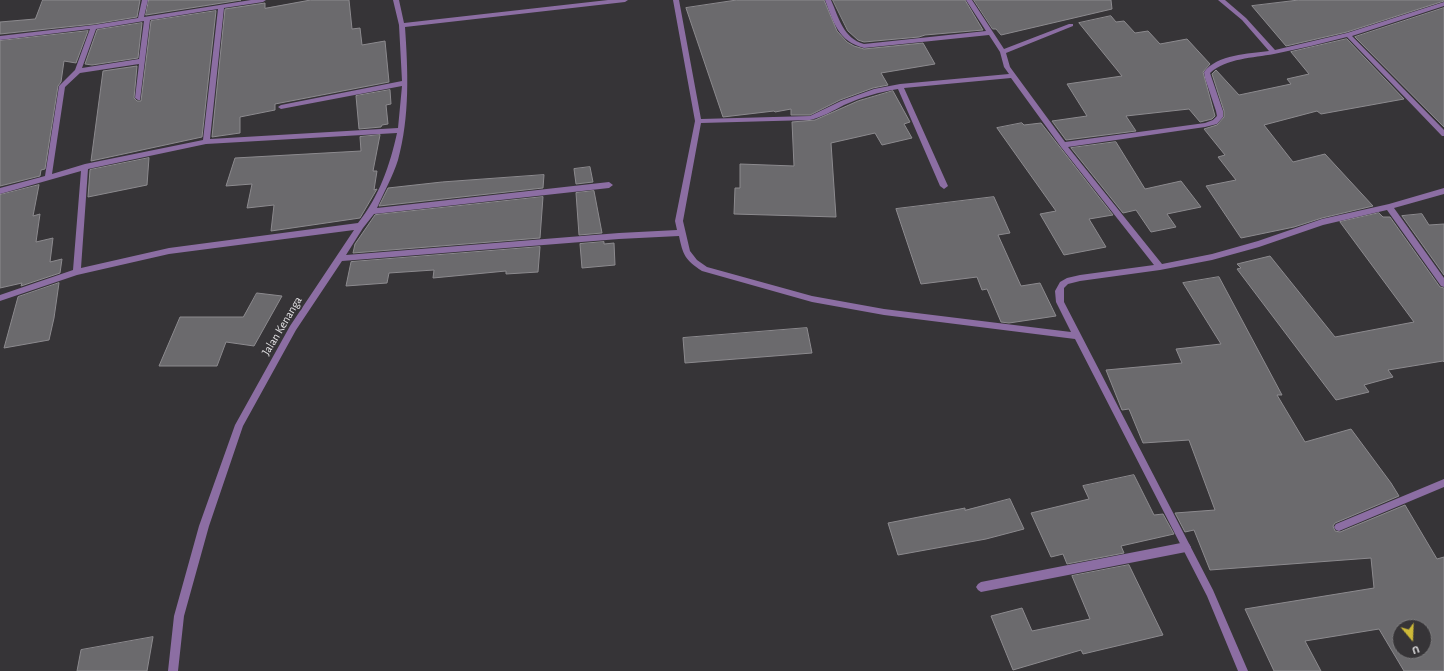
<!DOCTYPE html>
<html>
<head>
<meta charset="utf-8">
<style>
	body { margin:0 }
	#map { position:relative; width:1444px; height:671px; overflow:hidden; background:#363437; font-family:"Alegreya Sans",sans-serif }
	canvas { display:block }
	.north { position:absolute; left:1392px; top:619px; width:40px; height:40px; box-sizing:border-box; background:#363437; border:1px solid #7b7a7c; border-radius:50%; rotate:161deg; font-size:11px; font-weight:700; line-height:16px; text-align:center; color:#e3e2e4 }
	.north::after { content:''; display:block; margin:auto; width:14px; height:18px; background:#cdb938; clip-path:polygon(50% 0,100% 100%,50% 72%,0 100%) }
</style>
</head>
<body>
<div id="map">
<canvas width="1444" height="671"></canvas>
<div class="north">U</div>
</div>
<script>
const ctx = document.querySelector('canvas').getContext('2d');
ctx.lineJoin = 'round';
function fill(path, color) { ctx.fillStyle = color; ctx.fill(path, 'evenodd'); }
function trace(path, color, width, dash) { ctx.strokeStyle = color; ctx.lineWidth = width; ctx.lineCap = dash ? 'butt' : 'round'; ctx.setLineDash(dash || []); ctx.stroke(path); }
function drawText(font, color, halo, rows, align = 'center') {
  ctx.font = font + ' "Alegreya Sans",sans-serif'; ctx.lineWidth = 4; ctx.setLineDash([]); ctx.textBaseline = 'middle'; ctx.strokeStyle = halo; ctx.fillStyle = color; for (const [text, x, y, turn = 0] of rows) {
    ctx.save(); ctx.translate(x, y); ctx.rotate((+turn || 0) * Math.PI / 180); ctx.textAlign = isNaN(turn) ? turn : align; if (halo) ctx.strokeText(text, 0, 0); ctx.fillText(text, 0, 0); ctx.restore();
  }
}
const building = new Path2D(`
	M43,0H140L137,17L94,24L0,34V22L35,19Z
	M149,0H241L146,15Z
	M311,0H349L352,29L360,28L362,45L385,41L389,82L275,104V110L240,117V133L212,137L225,9L265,3V8Z
	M737,0H824L837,31L847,42L854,46L864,49L923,43L935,64L881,73L888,85L873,88L840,100L810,115H791V109L775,112L774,111L723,117L686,8Z
	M833,0H965L983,30L925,35L919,37L864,42L858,40L848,31Z
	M974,0H1111L1112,9L1001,35L996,29H993Z
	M1299,0H1444V1L1347,32L1286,46L1252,6Z
	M1444,8V127L1355,37Z
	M216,11L202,137L91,161L103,71L137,66L134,98L137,101H141L151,21Z
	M1111,16L1116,22L1124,21L1135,33L1148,31L1160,44L1187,39L1210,64L1203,72L1215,116L1212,119L1200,122L1189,109L1126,116L1136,131L1066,140L1052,121L1087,116L1067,84L1122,76L1079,23Z
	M142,23L138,58L92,65L85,64L97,30Z
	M88,31L76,63L64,61L61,82L58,86L45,169L41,170L40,176L0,186V41Z
	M1347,39L1404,99L1321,114L1317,111L1264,125L1293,162L1325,154L1373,206L1322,218L1294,227L1241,238L1206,186L1236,180L1218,157L1225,155L1204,129L1217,125L1224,117V111L1212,74L1216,70L1239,95L1291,84L1287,79L1309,74L1291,52Z
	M390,90L391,104L386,105L388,124L382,125L381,127L359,129L356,96Z
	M893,91L910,122L904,124L912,138L882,145L875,133L831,143L836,217L734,214L735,188H740V164L794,166L792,122L815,120L858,101Z
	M1022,123L1024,125L1041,123L1113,215L1089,219L1106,247L1064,255L1040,214L1056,211L997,128Z
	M380,135L373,171H377L374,190L377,189L360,218L271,231L274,205L247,208L252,184L226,186L235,158L361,151L360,137Z
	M1116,142L1145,189L1181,181L1201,207L1167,214L1176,227L1151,232L1136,210L1123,213L1071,148Z
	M149,158L147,185L88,197L90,170Z
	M590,167L593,182L576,184L574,169Z
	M544,175L543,188L379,206L388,188L442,182Z
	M39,185L33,216L40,214L36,242L53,238L50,262L62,259L60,273L21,286L22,283L0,288V195Z
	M594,191L602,233L579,235L576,193Z
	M543,197L540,238L353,253L355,244L375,215Z
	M994,197L1010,233L998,235L1021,286L1040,283L1056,316L1009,323L1001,322L987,289L982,290L977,277L921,284L896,209Z
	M1379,213L1383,217H1390L1440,287L1444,288V362L1443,361L1388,370L1393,377L1364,385L1369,392L1336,400L1237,269L1241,268L1237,264L1270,256L1335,337L1414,322L1340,222Z
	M1422,214L1429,225L1444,224V275L1402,216Z
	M604,242V244L614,243L615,265L582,268L580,244Z
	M540,247L538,272L506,274V271L433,278L434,270L389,273L387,283L346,286L351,262Z
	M1219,277L1282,395H1277L1305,442L1351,429L1391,483L1399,496L1335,523L1333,526L1335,531L1340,532L1405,505L1437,559L1444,557V671H1404L1379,629L1305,641L1321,671H1274L1245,609L1374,588L1371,558L1210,570L1194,530L1185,532L1175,513L1215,510L1189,440L1143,443L1129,409L1122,410L1106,370L1182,363L1176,349L1221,344L1183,283ZM1400,627H1424V651H1400Z
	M59,283L54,318L49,340L4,348L18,297Z
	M257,293L282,296L254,346L226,342L217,366H159L180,317H243Z
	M807,328L812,353L685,363L683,338Z
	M1134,475L1154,515L1163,514L1174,534L1121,546L1124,553L1067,564L1063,554L1051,557L1031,513L1089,499L1083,486Z
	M1010,499L1024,529L986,539L898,555L888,523L965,508V510Z
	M1129,565L1163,635L1083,654L1081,650L1013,670L991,616L1022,608L1032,631L1090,619L1072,576Z
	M153,637L147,671H77L81,650Z`);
fill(building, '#6b6a6d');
trace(building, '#8c8a8e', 1);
fill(new Path2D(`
	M1186,542L1189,544L1191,547L1189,550L1186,552L981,592L978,590L976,587L978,584L981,582Z`), '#8c6ea3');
fill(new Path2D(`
	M142,0H148L144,17L251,0H266L263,2L224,8L210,139L398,128L402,86L281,109L278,107L281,105L402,81L399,25L393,0H399L404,23L608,0H628L625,2L405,27C408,71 410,116 398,160C393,176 384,192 377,208L609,182L613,185L609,188L374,214L363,228L346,255L619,233L677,230L675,221L695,121L673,0H679L701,119L810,116L841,101L874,89L900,84L1009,74L1004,67L1000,52L989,35L864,48C838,41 834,23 825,0H831C839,18 843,38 864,44L986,31L966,0H972L1004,49L1069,24H1073V26L1006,53L1010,67L1065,142L1205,123L1213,120L1217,116L1216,111L1205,78L1204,72C1218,54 1248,54 1269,51L1242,20L1218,0H1225L1246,18L1275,50L1347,33L1444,2V6L1352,36L1444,130V136H1442L1347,37C1323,43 1299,49 1274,54C1253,58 1227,58 1210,73L1223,111V117L1217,124L1205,127L1068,147L1162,264L1212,254L1258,241L1322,219L1389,204L1444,188V194L1394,208L1444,278V287L1441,286L1387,210L1323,225L1259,247L1212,260L1160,270L1080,281L1068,284L1064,288V302L1213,590L1248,671H1238L1207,596L1075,339L884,315L812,302L702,271C685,260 683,255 679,236L619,239L342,261L296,330L243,426L209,526L184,616L178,671H168L174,616L199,526L235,425L290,326L354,230L169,254L77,275L0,301V295L73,270L81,171L0,194V188L45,176L59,86L75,70L90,29L0,40V36L94,25L138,18ZM218,9L203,140L85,164L52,174L65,87L80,73L139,64L135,98L138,100H140L150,20ZM144,21L139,59L82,68L96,29ZM1011,78L1061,147L1154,265L1080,275L1067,278L1060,282L1055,291L1056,302L1071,332L884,309L812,296L707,267L697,260L690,251L683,221L701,123L810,120C822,117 833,111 844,105C862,97 879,92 898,89L940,186L944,189L948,186L904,88ZM397,133C390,165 379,197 358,223L169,248L81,268L88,169L206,144Z
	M1444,479V487L1339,531L1336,530L1334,527L1336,524Z`), '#8c6ea3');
drawText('12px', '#e3e2e4', '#363437', [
	["Jalan Kenanga",282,326,-59]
]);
</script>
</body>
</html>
